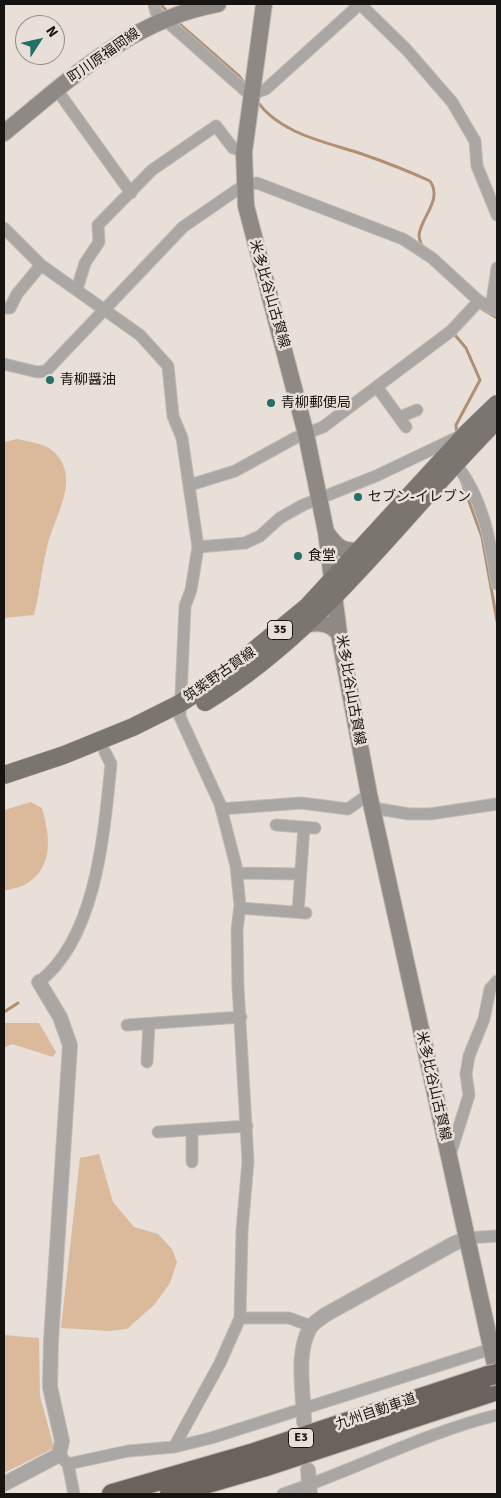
<!DOCTYPE html>
<html>
<head>
<meta charset="utf-8">
<style>
	body { margin:0 }
	#map { position:relative; width:501px; height:1498px; overflow:hidden; background:#e7dfd8; font-family:Signika,sans-serif }
	canvas { display:block }
	.frame { position:absolute; inset:0; border:5px solid #161311; pointer-events:none }
	.north { position:absolute; left:15px; top:15px; width:50px; height:50px; box-sizing:border-box; background:#e7dfd8; border:1px solid #938d88; border-radius:50%; rotate:55deg; font-size:14px; font-weight:700; line-height:20px; text-align:center; color:#161311 }
	.north::after { content:''; display:block; margin:auto; width:18px; height:22px; background:#266f66; clip-path:polygon(50% 0,100% 100%,50% 72%,0 100%) }
</style>
</head>
<body>
<div id="map">
<canvas width="501" height="1498"></canvas>
<div class="frame"></div>
<div class="north">N</div>
</div>
<script>
const ctx = document.querySelector('canvas').getContext('2d');
ctx.lineJoin = 'round';
function fill(path, color) { ctx.fillStyle = color; ctx.fill(path, 'evenodd'); }
function trace(path, color, width, dash) { ctx.strokeStyle = color; ctx.lineWidth = width; ctx.lineCap = dash ? 'butt' : 'round'; ctx.setLineDash(dash || []); ctx.stroke(path); }
function drawText(font, color, halo, rows, align = 'center') {
  ctx.font = font + ' Signika,"Noto Sans JP",sans-serif'; ctx.lineWidth = 5; ctx.setLineDash([]); ctx.textBaseline = 'middle'; ctx.strokeStyle = halo; ctx.fillStyle = color; for (const [text, x, y, turn = 0] of rows) {
    ctx.save(); ctx.translate(x, y); ctx.rotate((+turn || 0) * Math.PI / 180); ctx.textAlign = isNaN(turn) ? turn : align; if (halo) ctx.strokeText(text, 0, 0); ctx.fillText(text, 0, 0); ctx.restore();
  }
}
fill(new Path2D(`
	M17,439C29,442 44,443 53,451C83,478 53,518 47,548C41,570 40,593 34,615L4,618V442Z
	M31,802L42,808C49,833 55,864 29,882C23,887 11,889 4,891V810Z
	M4,1023H39L56,1052L53,1057L12,1044L4,1048Z
	M99,1154L113,1202L134,1227L158,1234L172,1249L177,1262L170,1283L154,1305L127,1329L110,1331L61,1328L80,1158Z
	M4,1335L39,1338L40,1396L54,1448L4,1473Z`), '#dbb99b');
trace(new Path2D(`
	M160,4L168,12
	M176,21L239,76L245,84
	M257,101C280,134 326,142 362,154C385,162 408,171 430,181C443,200 421,217 419,235C419,238 421,244 422,247
	M479,307L497,318
	M455,335L466,348L480,380L456,425L457,436
	M460,477L482,537L497,621
	M4,1012L18,1003`), '#b08f72', 3);
const minor = new Path2D(`
	M154,4L156,12L250,95L266,89L360,4
	M360,4L406,49L452,102L475,141L477,166L497,215
	M57,90L131,193
	M4,228L41,265L140,335L168,366L173,416L182,438L198,547L191,590L185,606L180,717L220,804L236,866L240,905L237,930L238,987L248,1161L242,1231L240,1318L220,1363L174,1447
	M77,289L85,263L99,242L98,225L152,170L216,126L233,148L244,152
	M4,308H10L17,294L41,265
	M491,308L497,268
	M4,364L37,372L46,371L183,227L244,185L257,183L403,239L432,258L479,301L497,310
	M377,387L406,427
	M400,417L417,410
	M456,464C484,500 490,540 497,584
	M190,485L235,471L295,438L323,427L451,331L479,301
	M198,547L245,543L260,536L280,518L303,505L376,476L460,436
	M373,808L409,814H430L497,804
	M221,809L301,803L348,809L369,794
	M276,825L315,828
	M237,873L300,874
	M240,908L306,913
	M298,912L304,827
	M39,982C97,937 104,832 111,764L105,752
	M127,1025L241,1017
	M147,1062L149,1024
	M192,1130V1162
	M158,1132L247,1126
	M450,1155L469,1095L466,1074L469,1056L484,1019L490,989L497,981
	M467,1238L497,1236
	M240,1318H289L311,1326
	M63,1459L68,1464L74,1494
	M68,1464L128,1451L174,1447L211,1438L491,1349
	M283,1494C355,1470 424,1433 497,1415`);
const tertiary = new Path2D(`
	M304,1422C304,1393 295,1354 310,1328C313,1323 320,1319 325,1315L453,1244L467,1238
	M308,1470L310,1494
	M4,1484L59,1455L62,1441L50,1387L51,1341L70,1045L60,1017L39,982`);
const secondary = new Path2D(`
	M264,4L244,152L246,206L306,434L326,532L339,634L369,794L497,1374
	M4,133C69,80 132,19 218,4
	M326,532C336,546 342,553 360,550
	M305,625C319,622 330,622 339,634`);
const primary = new Path2D(`
	M205,702C321,632 400,518 493,424
	M4,775L64,755L133,727L179,704L229,671L307,607L467,433L497,404`);
const motorway = new Path2D(`
	M112,1494L254,1453L488,1376
	M170,1494L263,1467L497,1390`);
trace(minor, '#c1bab4', 13);
trace(tertiary, '#c1bab4', 16);
trace(secondary, '#c1bab4', 18);
trace(primary, '#c1bab4', 19);
trace(motorway, '#c1bab4', 22);
trace(minor, '#a9a6a3', 11);
trace(tertiary, '#a9a6a3', 14);
trace(secondary, '#8e8985', 16);
trace(primary, '#7b756f', 18);
trace(motorway, '#6a635d', 20);
const motorwayBridge = new Path2D(`
	M488,1376L497,1374`);
trace(motorwayBridge, '#c1bab4', 22, []);
trace(motorwayBridge, '#6a635d', 20);
for (const [x, y, r, color] of [
	[50,380,5,"#266f66"],
	[271,403,5,"#266f66"],
	[358,497,5,"#266f66"],
	[298,556,5,"#266f66"]
]) { const dot = new Path2D(); dot.arc(x, y, r, 0, 2 * Math.PI); ctx.fillStyle = color; ctx.fill(dot); trace(dot, '#e7dfd8', 2); }
for (const [x, y, w] of [
	[280,630,25],
	[301,1438,25]
]) { const box = new Path2D(); box.roundRect(x - w / 2, y - 9.5, w, 19, 4); ctx.fillStyle = '#e7dfd8'; ctx.fill(box); trace(box, '#161311', 1); }
drawText('bold 12px', '#161311', null, [
	["35",280,630],
	["E3",301,1438]
]);
drawText('14px', '#161311', '#e7dfd8', [
	["町川原福岡線",104,56,-35],
	["米多比谷山古賀線",269,294,74],
	["筑紫野古賀線",220,675,-35],
	["米多比谷山古賀線",350,690,80],
	["米多比谷山古賀線",433,1086,77],
	["九州自動車道",376,1412,-19]
]);
drawText('14px', '#161311', '#e7dfd8', [
	["青柳醤油",60,380],
	["青柳郵便局",281,403],
	["セブン-イレブン",368,497],
	["食堂",308,556]
], 'left');
</script>
</body>
</html>
